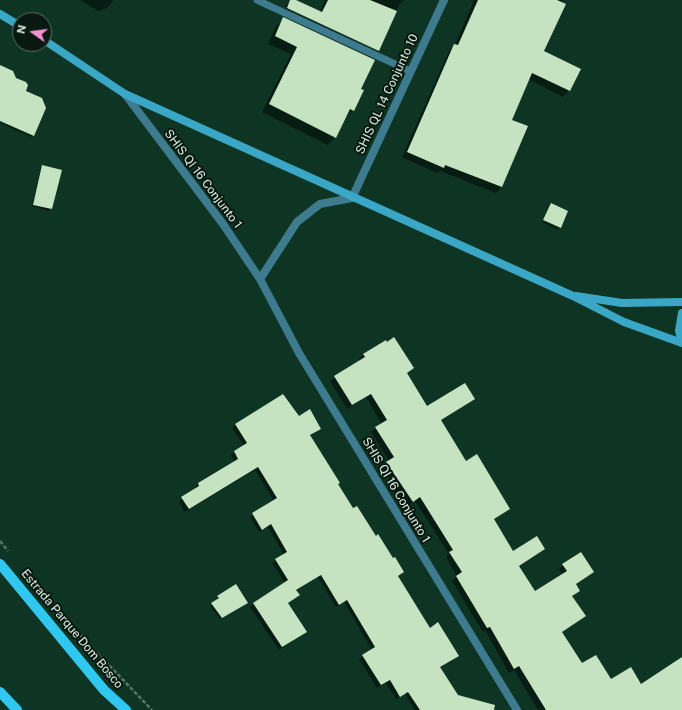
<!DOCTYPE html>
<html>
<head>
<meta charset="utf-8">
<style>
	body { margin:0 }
	#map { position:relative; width:682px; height:710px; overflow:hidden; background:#0e3524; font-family:"Public Sans",sans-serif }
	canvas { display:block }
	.north { position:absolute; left:12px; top:12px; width:40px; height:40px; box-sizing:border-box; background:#091911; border:1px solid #5d6f66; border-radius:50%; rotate:284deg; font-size:11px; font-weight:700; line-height:16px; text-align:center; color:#dcf1e5 }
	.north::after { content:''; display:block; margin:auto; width:14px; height:18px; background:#f591d3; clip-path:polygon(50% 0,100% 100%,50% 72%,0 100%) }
</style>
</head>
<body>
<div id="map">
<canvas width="682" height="710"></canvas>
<div class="north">N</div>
</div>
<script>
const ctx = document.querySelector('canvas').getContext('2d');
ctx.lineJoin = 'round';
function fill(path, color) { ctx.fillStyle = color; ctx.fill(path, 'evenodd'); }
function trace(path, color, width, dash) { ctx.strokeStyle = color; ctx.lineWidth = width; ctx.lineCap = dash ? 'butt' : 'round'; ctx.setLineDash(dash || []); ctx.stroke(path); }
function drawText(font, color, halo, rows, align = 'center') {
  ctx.font = font + ' "Public Sans",sans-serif'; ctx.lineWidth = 4; ctx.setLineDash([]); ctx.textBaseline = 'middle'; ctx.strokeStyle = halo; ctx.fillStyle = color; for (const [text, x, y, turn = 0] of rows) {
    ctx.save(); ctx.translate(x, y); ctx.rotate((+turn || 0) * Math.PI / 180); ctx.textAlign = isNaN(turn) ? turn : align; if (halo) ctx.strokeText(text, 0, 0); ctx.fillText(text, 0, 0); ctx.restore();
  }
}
fill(new Path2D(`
	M80,0H114L107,8L98,11Z
	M291,0L320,12L325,0H404L399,5L379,51L373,56L282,14L284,8L377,52V49L285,6Z
	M474,0H563L543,52L580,69L569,91L563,97L528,79L511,120L501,187L496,193L440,171L437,173L402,157L449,51L455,45Z
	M283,19L360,89L353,110L346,117L335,137L328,145L262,112L291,54L268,44L276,26Z
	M0,72L15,79L24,91L33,135L31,137L0,123Z
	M43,166L61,171L49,211L32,206L41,168Z
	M551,204L567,212L558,230L542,222Z
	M364,354L412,368L406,374L427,407L473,399L440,421L466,462L509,508L493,520L513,552L544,549L519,567L534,592L563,575L559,569L563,565L592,572L575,585L579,591L572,597L585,616L561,633L581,664L611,681L641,685L682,658V710H538L514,670L509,673L485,630L483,632L452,581L457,576L446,557L449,554L415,501L408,506L382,467L389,461L371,432L382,424L366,397L347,409L330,381L360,361L359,359Z
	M298,417L320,429L310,436L337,484L353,510L403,572L398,577L429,629L458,656L439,668L457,696L488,710H415L405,694L396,699L386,683L377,688L359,659L372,650L344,602L336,607L318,577L296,591L287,603L305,632L279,650L250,607L285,583L272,563L284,555L268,527L259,532L250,517L274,501L255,470L185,512L179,501L196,489L195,487L198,484L235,462L231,455L244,446L232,428L235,425Z
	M218,597L245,605L220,619L210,606L217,601L216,599Z`), '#0007');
fill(new Path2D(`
	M290,0H296L322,12L328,0H370L397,11L379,51L287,8Z
	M478,0H557L566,4L544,51L581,69L570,91L532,73L512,120L528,126L502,187L445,165L444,168L407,152L454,44L458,45Z
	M283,17L375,60L361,89L364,90L354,111L350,109L336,138L269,104L297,47L275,36Z
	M0,65L13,71L16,78L26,82L28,85L26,91L42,98L46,108L34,136L0,121Z
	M42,165L62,170L52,209L33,205Z
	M551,203L568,211L561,228L543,220Z
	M394,337L414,368L407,373L427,406L465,383L475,399L441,420L466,461L477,454L510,509L494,519L513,551L537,536L545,549L519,566L535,591L567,571L562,564L581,552L594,572L576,584L580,591L572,596L586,616L562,632L582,663L596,655L611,679L631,667L641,684L682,657V710H546L519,666L514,669L490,627L487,628L456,576L462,572L449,552L453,550L420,497L413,502L386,462L394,457L375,427L387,420L371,394L352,405L334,376L365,357L363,354L386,340L387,342Z
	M283,394L299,416L310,409L321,429L310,435L340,483L338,484L353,508L357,506L376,536L378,534L393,558L395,557L404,572L398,576L430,628L438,622L459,656L440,667L458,695L495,705L494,710H420L408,692L400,697L390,680L381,685L362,655L375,647L347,600L339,605L321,575L296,590L300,595L288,603L307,632L282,647L253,603L288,580L275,559L287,552L271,524L262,530L252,513L277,498L258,467L189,509L181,497L199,486L198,483L238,459L234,451L247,443L235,424Z
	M236,584L248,603L222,618L211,603L219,598L217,596Z`), '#c6e3c1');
trace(new Path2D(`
	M0,541L8,551
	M76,631L152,710`), '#577868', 2.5, [4, 2]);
trace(new Path2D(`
	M257,0L410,71`), '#3e7b8f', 7);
trace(new Path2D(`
	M125,94L223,224L260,279L299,353L517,710
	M260,279L297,222L320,204L352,198L444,0`), '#3e7b8f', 8);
trace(new Path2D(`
	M0,14L20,26
	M44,40L125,94L573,296L624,322L682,343
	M576,296L622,303L682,302
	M682,313L679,331L682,342`), '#3ba7c6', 8);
trace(new Path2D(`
	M0,564L104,690L126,710
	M0,692L17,710`), '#30c8f1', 10);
drawText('12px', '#dcf1e5', '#091911', [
	["SHIS QL 14 Conjunto 10",387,94,-65],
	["SHIS QI 16 Conjunto 1",203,179,53],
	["SHIS QI 16 Conjunto 1",396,490,59],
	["Estrada Parque Dom Bosco",72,629,50]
]);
</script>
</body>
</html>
